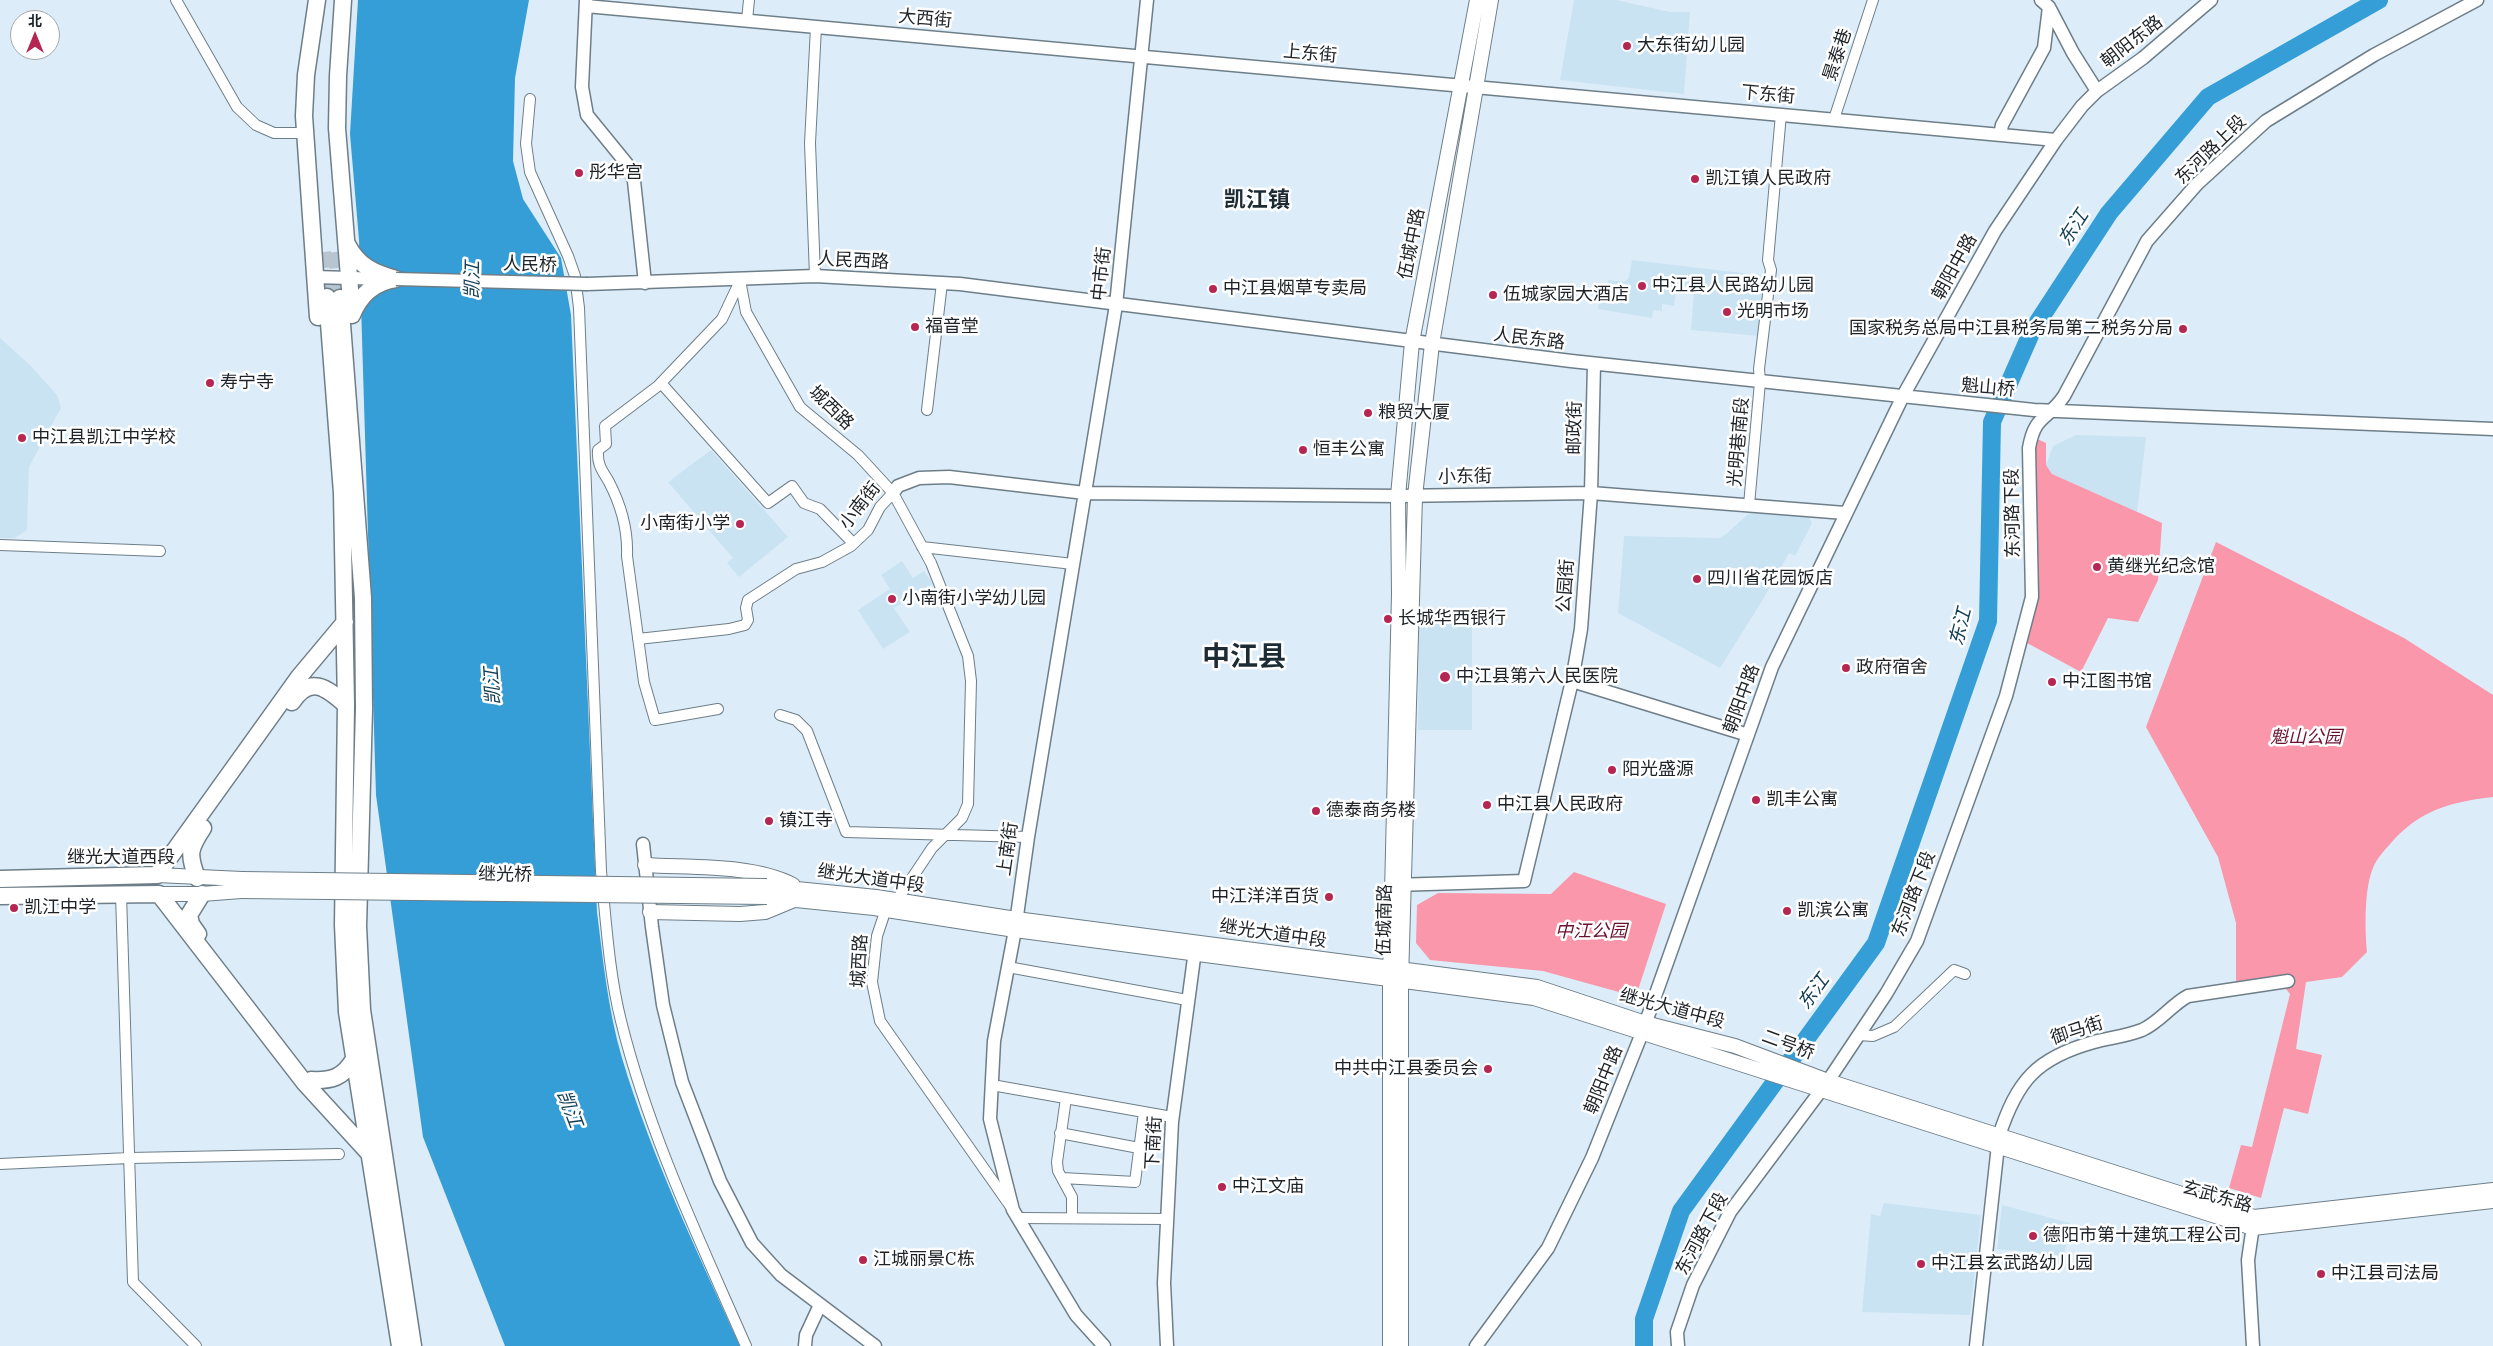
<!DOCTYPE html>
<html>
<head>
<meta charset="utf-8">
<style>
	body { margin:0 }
	#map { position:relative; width:2493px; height:1346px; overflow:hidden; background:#dcedf9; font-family:"IBM Plex Serif","Noto Sans SC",serif }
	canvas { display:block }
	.north { position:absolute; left:10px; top:10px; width:50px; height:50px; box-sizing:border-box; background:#fff; border:1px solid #a5a7a9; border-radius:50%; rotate:0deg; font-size:14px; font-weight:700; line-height:20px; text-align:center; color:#1d2328 }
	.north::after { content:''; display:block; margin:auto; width:18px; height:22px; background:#b52653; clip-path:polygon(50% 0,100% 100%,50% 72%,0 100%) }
</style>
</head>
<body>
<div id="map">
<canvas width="2493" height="1346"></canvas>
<div class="north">北</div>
</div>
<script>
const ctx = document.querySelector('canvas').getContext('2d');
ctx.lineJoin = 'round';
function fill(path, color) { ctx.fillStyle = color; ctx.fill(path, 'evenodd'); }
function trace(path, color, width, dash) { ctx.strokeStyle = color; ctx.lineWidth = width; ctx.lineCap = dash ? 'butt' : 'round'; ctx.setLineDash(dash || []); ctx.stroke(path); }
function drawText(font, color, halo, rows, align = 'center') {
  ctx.font = font + ' "IBM Plex Serif","Noto Sans SC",serif'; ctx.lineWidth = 5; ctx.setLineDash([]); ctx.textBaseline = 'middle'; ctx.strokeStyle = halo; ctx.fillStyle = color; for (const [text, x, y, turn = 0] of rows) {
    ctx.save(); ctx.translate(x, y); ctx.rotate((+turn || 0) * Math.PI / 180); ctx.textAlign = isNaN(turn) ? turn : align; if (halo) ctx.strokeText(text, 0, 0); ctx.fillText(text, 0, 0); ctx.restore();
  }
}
fill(new Path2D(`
	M1574,0H1616L1670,12H1690L1684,94L1560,80Z
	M1632,260L1767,276L1759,336L1691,330L1694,293L1676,290L1674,306L1662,304V311L1653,310L1652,318L1598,309L1600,291H1607L1608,280L1625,282L1629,277Z
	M0,338L30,365L57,395L61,408L29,467L27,530L15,538H0Z
	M2076,435L2146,437L2137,512L2052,474L2046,465L2053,446Z
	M711,450L788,537L739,577L727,563L733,558L668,482Z
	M1749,513L1809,517L1812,523L1795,556L1789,553L1762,601L1720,668L1618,613L1624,536L1719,538L1725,535Z
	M902,561L913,578L924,571L933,584L894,608L910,632L883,649L858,610L890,589L881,575Z
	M1419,623L1472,624V730H1418Z
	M1884,1203L1981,1215L1970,1315L1862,1312L1871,1214L1880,1216Z
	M2002,1205L2070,1223L2064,1256L1997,1249Z`), '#cae3f3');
fill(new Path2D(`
	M2035,438L2046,443V465L2052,474L2162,523L2158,580L2138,622L2108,618L2081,672L2027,643C2045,582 2035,514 2033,451Z
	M2216,542L2404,638L2493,695V797C2450,802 2420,810 2391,843C2385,850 2376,859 2373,868C2364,889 2365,929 2367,952L2342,977L2306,982L2296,1049L2322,1055L2308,1114L2284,1108L2261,1198L2229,1188L2241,1145L2252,1147L2290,994L2285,988L2236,992V923L2218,857L2146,727Z
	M1574,872L1666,904L1638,990L1626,994L1543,971L1430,960L1416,943L1417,905L1438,893L1551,894Z`), '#fa97aa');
fill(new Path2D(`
	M358,0H529L515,78L513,161L523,199L561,258L571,315L597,912C603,960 608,1010 622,1058C652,1158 697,1251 740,1346H505L423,1137L376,795L359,240L350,134Z`), '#369ed6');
trace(new Path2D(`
	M1644,1346V1319L1681,1211L1876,943L1988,621L1992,422L2032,331L2109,213L2208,97L2379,0`), '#369ed6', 18);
trace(new Path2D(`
	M323,252L327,297
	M336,252L340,298`), '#b6c5cf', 16, [16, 8]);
const minor = new Path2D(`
	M176,0L237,107L256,125L274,133H304
	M747,20L749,0
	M530,99L526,144L530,172L568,256L575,276L579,308L601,871C606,921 609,973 621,1021C649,1134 699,1239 746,1346
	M1834,119L1873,0
	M815,276L810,143L816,27
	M740,280L746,312L800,407L858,455L893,493L931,563L968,656L971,681L968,804L962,818L932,848L904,890L884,915L877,936L872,982L880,1021L1011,1207
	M661,383L768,503L792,486L804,503L820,509L853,543
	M927,410L942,283
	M1749,505L1760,382L1759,369L1771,270L1768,260L1781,114
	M0,545L160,551
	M922,547L1073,564
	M638,639L729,629L745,625L748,620L746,608L748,600L796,569L822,562L851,546L868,530L880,507L893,493
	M718,709L655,720L644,682L627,556C628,531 621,505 609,482C602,470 597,465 598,450L606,444L605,426L658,386L722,319L740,281
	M780,715L796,720L807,731L846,832L1028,837
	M121,894L133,1282L196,1346
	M1008,967L1187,1000
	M1859,1035L1873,1036L1894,1027L1954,970L1965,974
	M992,1085L1172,1117
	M1066,1098L1057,1162L1058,1171L1072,1197V1218
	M1060,1133L1139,1148
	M0,1164L129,1158L339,1154
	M1062,1178L1135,1182L1144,1112
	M1018,1218L1168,1219`);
const tertiary = new Path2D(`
	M586,0L582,87L587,115L627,164L634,181L645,283
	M2041,0L2049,7L2073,53L2097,91
	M586,6L2056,140
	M2000,135L2002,125L2044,48L2049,7
	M314,277L386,279
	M587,284L815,276L960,284L1571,361L2034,410L2493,429
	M893,493L898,486L919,478L949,477L1085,493L1398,496L1591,493L1845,513
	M1572,681L1748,735
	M643,844L652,927L663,1005L682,1082L720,1181L752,1243L781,1275L875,1346
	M1395,885L1524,881L1572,681L1581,629L1591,493L1594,364
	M805,1346L806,1335L820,1305
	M1104,1346L1076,1315L1013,1210L990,1119L994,1041L1015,930L1028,837L1116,305L1147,0
	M1167,1346L1164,1283L1172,1122L1196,943
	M1476,1346L1548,1248L1592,1158L1642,1033L1772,667L1903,396L1995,231L2056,140L2082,106L2097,91L2143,58L2211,0
	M1678,1346L1677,1332L1693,1285L1730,1212L1828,1081L1886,994L1917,941L2006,696L2032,597L2029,448C2035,414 2047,421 2064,396L2147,241L2197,184L2266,121L2374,55L2477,0
	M1976,1346L1999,1136C2017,1081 2036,1058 2094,1042C2109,1038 2127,1036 2142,1030C2160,1022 2171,1005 2188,996L2288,981
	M2253,1346L2248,1260L2254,1219`);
const secondary = new Path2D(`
	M645,865C692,868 752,864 793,885
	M157,875L242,879
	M767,886L876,897L1016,919L1537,987L1645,1023L1735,1046L1828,1081L2254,1217L2493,1190
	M159,894H202L241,891
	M767,897L874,908L1015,930L1534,998L2253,1228L2493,1201
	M650,912L740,914L765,912L794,900
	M1390,1346V979L1399,594L1398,496L1412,342L1477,0
	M1401,1346V980L1415,496L1432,344L1491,0`);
const primary = new Path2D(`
	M317,0L306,75L304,116L318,317
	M343,0L338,76L337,128L352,314
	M347,244C358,266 374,273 396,279
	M327,297L342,493L346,705L343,925L347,1012L400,1346
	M340,298L363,598L364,709L358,926L362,1010L413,1346
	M352,315C360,295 374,282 396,279
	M292,702C310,675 326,687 346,705
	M197,878C188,854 189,849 203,828
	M0,879L157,875L299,677L345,622
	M0,896L159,894L304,1082L368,1152
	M198,934L191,924L189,915L202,894
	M311,1080C331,1081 343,1078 354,1059`);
trace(minor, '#6e7e88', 12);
trace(tertiary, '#6e7e88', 15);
trace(secondary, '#6e7e88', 16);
trace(primary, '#6e7e88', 19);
trace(minor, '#fff', 10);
trace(tertiary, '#fff', 12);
trace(secondary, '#fff', 14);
trace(primary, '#fff', 16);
const tertiaryBridge = new Path2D(`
	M396,279L587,284`);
const secondaryBridge = new Path2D(`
	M242,879L767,886
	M241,891L767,897`);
trace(tertiaryBridge, '#6e7e88', 15, []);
trace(secondaryBridge, '#6e7e88', 16, []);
trace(tertiaryBridge, '#fff', 12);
trace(secondaryBridge, '#fff', 14);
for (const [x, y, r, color] of [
	[1627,46,5,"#b52653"],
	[579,173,5,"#b52653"],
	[1695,179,5,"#b52653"],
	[1642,286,5,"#b52653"],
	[1213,289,5,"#b52653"],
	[1493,295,5,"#b52653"],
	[1727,312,5,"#b52653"],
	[915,327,5,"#b52653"],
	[2183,329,5,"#b52653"],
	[210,383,5,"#b52653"],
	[1368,413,5,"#b52653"],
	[22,438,5,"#b52653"],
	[1303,450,5,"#b52653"],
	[740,524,5,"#b52653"],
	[2097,567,5,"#b52653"],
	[1697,579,5,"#b52653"],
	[892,599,5,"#b52653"],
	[1388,619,5,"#b52653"],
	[1846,668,5,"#b52653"],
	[1445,677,6,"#b52653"],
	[2052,682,5,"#b52653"],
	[1612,770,5,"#b52653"],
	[1756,800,5,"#b52653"],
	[1487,805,5,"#b52653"],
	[1316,811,5,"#b52653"],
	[769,821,5,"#b52653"],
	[1329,897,5,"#b52653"],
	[14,908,5,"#b52653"],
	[1787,911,5,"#b52653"],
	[1488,1069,5,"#b52653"],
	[1222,1187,5,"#b52653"],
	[2033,1236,5,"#b52653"],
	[863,1260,5,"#b52653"],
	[1921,1264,5,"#b52653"],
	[2321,1274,5,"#b52653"]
]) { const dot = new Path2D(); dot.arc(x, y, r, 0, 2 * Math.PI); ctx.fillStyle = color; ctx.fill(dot); trace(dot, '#fff', 2); }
drawText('18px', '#1d2328', '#fff', [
	["大西街",925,19,5],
	["朝阳东路",2132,42,-38],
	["上东街",1310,54,5],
	["景泰巷",1838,55,-72],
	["下东街",1768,95,5],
	["东河路上段",2211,150,-44],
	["伍城中路",1412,244,-79],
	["人民西路",853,261,3],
	["人民桥",530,265,2],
	["朝阳中路",1955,267,-61],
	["中市街",1102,274,-84],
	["人民东路",1529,339,7],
	["魁山桥",1988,388,5],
	["城西路",831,408,44],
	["邮政街",1575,428,-89],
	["光明巷南段",1739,442,-85],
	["小东街",1465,477,-1],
	["小南街",860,506,-52],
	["东河路下段",2013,513,-91],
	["公园街",1566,586,-86],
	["朝阳中路",1742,699,-70],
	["上南街",1008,849,-82],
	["继光大道西段",121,858],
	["继光桥",505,875,1],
	["继光大道中段",871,879,8],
	["东河路下段",1914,894,-69],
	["伍城南路",1385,920,-89],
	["继光大道中段",1273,934,8],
	["城西路",860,961,-87],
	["继光大道中段",1672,1009,15],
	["御马街",2077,1031,-18],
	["二号桥",1788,1045,20],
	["朝阳中路",1604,1080,-68],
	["下南街",1154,1143,-87],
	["玄武东路",2217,1197,16],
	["东河路下段",1702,1234,-62]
]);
drawText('18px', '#1d2328', '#fff', [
	["大东街幼儿园",1637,46],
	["彤华宫",589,173],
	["凯江镇人民政府",1705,179],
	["中江县人民路幼儿园",1652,286],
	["中江县烟草专卖局",1223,289],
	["伍城家园大酒店",1503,295],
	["光明市场",1737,312],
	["福音堂",925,327],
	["国家税务总局中江县税务局第二税务分局",2173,329,"right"],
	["寿宁寺",220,383],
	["粮贸大厦",1378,413],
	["中江县凯江中学校",32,438],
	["恒丰公寓",1313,450],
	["小南街小学",730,524,"right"],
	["黄继光纪念馆",2107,567],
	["四川省花园饭店",1707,579],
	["小南街小学幼儿园",902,599],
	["长城华西银行",1398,619],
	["政府宿舍",1856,668],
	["中江县第六人民医院",1456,677],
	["中江图书馆",2062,682],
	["阳光盛源",1622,770],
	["凯丰公寓",1766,800],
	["中江县人民政府",1497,805],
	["德泰商务楼",1326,811],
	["镇江寺",779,821],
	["中江洋洋百货",1319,897,"right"],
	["凯江中学",24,908],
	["凯滨公寓",1797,911],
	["中共中江县委员会",1478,1069,"right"],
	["中江文庙",1232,1187],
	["德阳市第十建筑工程公司",2043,1236],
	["江城丽景C栋",873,1260],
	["中江县玄武路幼儿园",1931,1264],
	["中江县司法局",2331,1274]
], 'left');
drawText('italic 18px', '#6a102d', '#fff', [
	["魁山公园",2306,738],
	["中江公园",1591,932]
]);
drawText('italic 19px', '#133e55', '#fff', [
	["东江",2074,228,-57],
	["凯江",473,280,-89],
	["东江",1961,627,-76],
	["凯江",493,686,-94],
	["东江",1814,992,-54],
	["凯江",569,1109,69]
]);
drawText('bold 22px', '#1d2b34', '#fff', [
	["凯江镇",1257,201]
]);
drawText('bold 28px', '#1d2b34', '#fff', [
	["中江县",1244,658]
]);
</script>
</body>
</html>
